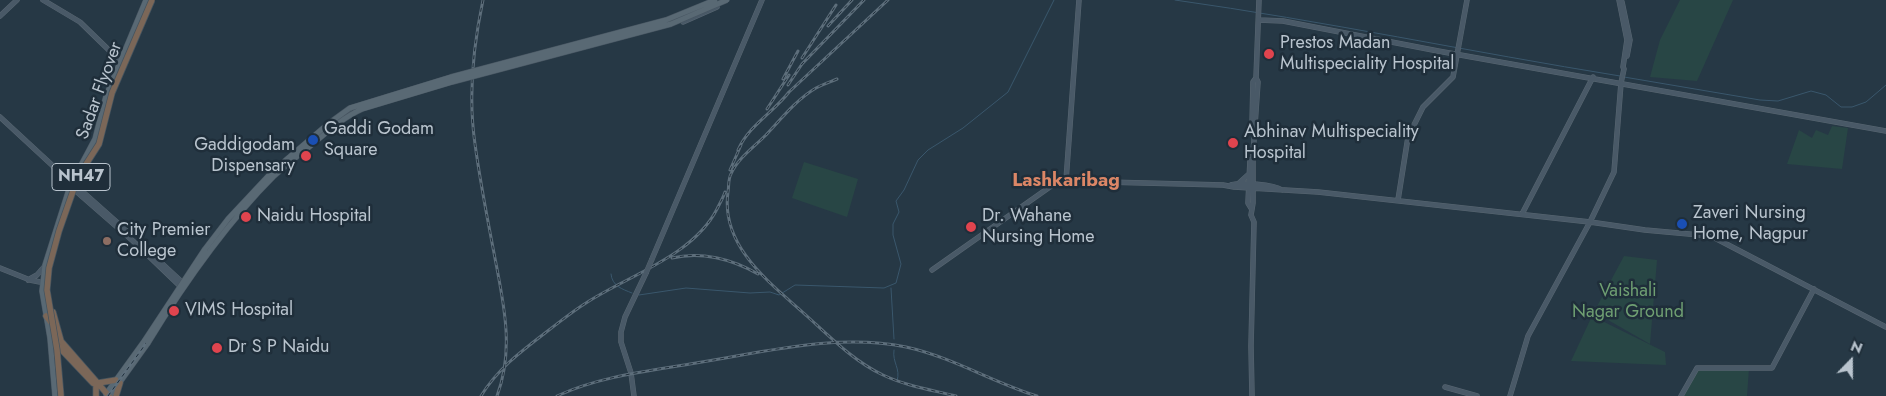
<!DOCTYPE html>
<html>
<head>
<meta charset="utf-8">
<style>
	body { margin:0 }
	#map { position:relative; width:1886px; height:396px; overflow:hidden; background:#263845; font-family:Jost,sans-serif }
	canvas { display:block }
	.north { position:absolute; left:1826px; top:336px; width:50px; height:50px; -webkit-text-stroke:4px #1f2e3a; paint-order:stroke; rotate:22deg; font-size:14px; font-weight:700; line-height:20px; text-align:center; color:#b9c4ce }
	.north::after { content:''; display:block; margin:auto; width:18px; height:22px; background:#b9c4ce; clip-path:polygon(50% 0,100% 100%,50% 72%,0 100%) }
</style>
</head>
<body>
<div id="map">
<canvas width="1886" height="396"></canvas>
<div class="north">N</div>
</div>
<script>
const ctx = document.querySelector('canvas').getContext('2d');
ctx.lineJoin = 'round';
function fill(path, color) { ctx.fillStyle = color; ctx.fill(path, 'evenodd'); }
function trace(path, color, width, dash) { ctx.strokeStyle = color; ctx.lineWidth = width; ctx.lineCap = dash ? 'butt' : 'round'; ctx.setLineDash(dash || []); ctx.stroke(path); }
function drawText(font, color, halo, rows, align = 'center') {
  ctx.font = font + ' Jost,sans-serif'; ctx.lineWidth = 5; ctx.setLineDash([]); ctx.textBaseline = 'middle'; ctx.strokeStyle = halo; ctx.fillStyle = color; for (const [text, x, y, turn = 0] of rows) {
    ctx.save(); ctx.translate(x, y); ctx.rotate((+turn || 0) * Math.PI / 180); ctx.textAlign = isNaN(turn) ? turn : align; if (halo) ctx.strokeText(text, 0, 0); ctx.fillText(text, 0, 0); ctx.restore();
  }
}
fill(new Path2D(`
	M1680,0H1733L1697,81L1650,77L1660,40Z
	M1832,126L1848,128L1842,169L1787,164L1799,130L1812,138L1816,130L1828,135Z
	M804,162L858,179L847,217L792,198Z
	M1624,256L1657,260L1650,344L1594,312Z
	M1592,316L1665,352L1666,365L1571,361Z
	M1699,368L1749,369L1747,396H1684Z`), '#284645');
trace(new Path2D(`
	M1175,0C1324,21 1471,52 1620,76
	M1624,77L1760,100L1778,101L1811,91L1826,95L1841,107H1852L1866,102L1886,85
	M611,274C612,286 622,289 632,293
	M891,288L894,339
	M639,295L686,288L750,293L770,292L779,295L795,285L884,288L896,283L901,264L893,235V224L899,212L896,201L904,190L918,160L928,150L963,128L1008,92L1054,0
	M894,350C892,363 901,368 897,381`), '#3a576c', 1);
const secondary = new Path2D(`
	M43,0L80,22L116,57L121,59
	M1622,2L1630,40L1627,56
	M0,16L17,0
	M1259,20L1283,21L1438,51L1886,131
	M683,22L717,7
	M0,117L53,166L70,186L133,241L182,288
	M1252,125L1253,82L1256,78
	M1250,160L1248,203L1251,208
	M56,168L129,233
	M1066,181L1079,0
	M1238,184L1249,174
	M1231,185C1241,182 1273,184 1282,190
	M1398,200L1408,137L1423,107L1453,77L1467,0
	M1522,214L1593,77
	M144,247L184,284
	M652,259L762,0
	M0,268L30,280L45,283
	M932,270L1054,184L1066,181L1223,185L1234,187L1318,192L1590,222L1645,230L1711,236L1886,327
	M28,280L37,275L44,267
	M1445,387L1477,396
	M634,396L631,373L621,342V332L625,317L646,273
	M1252,396L1251,346L1254,222L1251,215L1253,203V154L1258,82L1256,78L1259,0
	M1510,396L1528,336L1590,222L1614,172L1621,83L1624,69L1623,67L1627,40L1619,0
	M1681,396L1697,368H1772L1814,289`);
const primary = new Path2D(`
	M106,394L145,340
	M55,396L50,338L42,291L45,265L70,186L95,139L106,96L146,0
	M110,396L148,343`);
const highway = new Path2D(`
	M53,312L61,341L109,396
	M46,316L53,325
	M57,342V345L93,383
	M98,383L116,380
	M96,387V396
	M116,396L120,383`);
trace(secondary, '#596772', 5.5);
trace(primary, '#475561', 6);
trace(highway, '#45545f', 7);
trace(secondary, '#495967', 4.5);
trace(primary, '#596974', 5);
trace(highway, '#7b6758', 5.5);
const rail = new Path2D(`
	M483,0C473,47 468,96 475,144C480,181 487,217 494,253C503,301 515,348 497,396
	M828,26L852,0
	M802,58L836,5
	M783,79L798,51
	M837,79C830,82 823,84 816,88C797,99 781,119 766,135C755,146 738,158 731,174C728,179 729,187 728,192C720,248 773,285 808,317C831,338 855,362 883,375C906,386 932,390 956,396
	M788,85L802,64L864,0
	M767,109L789,75
	M738,150C749,125 774,112 789,92L888,0
	M730,170L741,145
	M672,258C701,251 732,259 758,274
	M108,396L142,349L190,275L228,224L273,175L337,120L354,110L368,105L454,79L651,28L697,12L724,0
	M481,396C498,368 523,350 549,330C561,321 573,311 586,303C629,275 693,256 717,209C720,203 723,198 725,192
	M557,396C600,376 649,371 696,363C765,352 837,333 906,347C952,357 992,382 1037,396`);
trace(rail, '#5d6e7b', 3);
trace(rail, '#1f2e3a', 1, [4]);
const secondaryBridge = new Path2D(`
	M646,273L652,259`);
const primaryBridge = new Path2D(`
	M145,340L205,249L228,219L272,172L328,124L350,108L451,77L666,20L715,0
	M148,343C184,284 225,225 274,176C285,166 297,156 309,147C326,133 342,118 362,109L452,82L671,24L727,0`);
const highwayBridge = new Path2D(`
	M61,396L57,350L47,290L49,268L59,231L73,191L81,172L99,144L112,93L152,0`);
trace(secondaryBridge, '#596772', 5.5, []);
trace(primaryBridge, '#475561', 6, []);
trace(highwayBridge, '#45545f', 7, []);
trace(secondaryBridge, '#495967', 4.5);
trace(primaryBridge, '#596974', 5);
trace(highwayBridge, '#7b6758', 5.5);
for (const [x, y, r, color] of [
	[1269,54,6,"#e0444e"],
	[313,140,6,"#1a4fb4"],
	[1233,143,6,"#e0444e"],
	[306,156,6,"#e0444e"],
	[246,217,6,"#e0444e"],
	[1682,224,6,"#1a4fb4"],
	[971,227,6,"#e0444e"],
	[107,241,5,"#8d6e63"],
	[174,311,6,"#e0444e"],
	[217,348,6,"#e0444e"]
]) { const dot = new Path2D(); dot.arc(x, y, r, 0, 2 * Math.PI); ctx.fillStyle = color; ctx.fill(dot); trace(dot, '#1f2e3a', 2); }
for (const [x, y, w] of [
	[81,177,58]
]) { const box = new Path2D(); box.roundRect(x - w / 2, y - 13.5, w, 27, 4); ctx.fillStyle = '#1f2e3a'; ctx.fill(box); trace(box, '#b9c4ce', 1); }
drawText('bold 16px', '#b9c4ce', null, [
	["NH47",81,177]
]);
drawText('18px', '#b9c4ce', '#1f2e3a', [
	["Prestos Madan",1280,44],
	["Multispeciality Hospital",1280,65],
	["Gaddi Godam",324,130],
	["Square",324,151],
	["Abhinav Multispeciality",1244,133],
	["Hospital",1244,154],
	["Gaddigodam",295,146,"right"],
	["Dispensary",295,167,"right"],
	["Zaveri Nursing",1693,214],
	["Home, Nagpur",1693,235],
	["Naidu Hospital",257,217],
	["Dr. Wahane",982,217],
	["Nursing Home",982,238],
	["City Premier",117,231],
	["College",117,252],
	["VIMS Hospital",185,311],
	["Dr S P Naidu",228,348]
], 'left');
drawText('18px', '#b9c4ce', '#1f2e3a', [
	["Sadar Flyover",100,91,-70]
]);
drawText('18px', '#6f9f72', '#1f2e3a', [
	["Vaishali",1628,292],
	["Nagar Ground",1628,313]
]);
drawText('bold 19px', '#db8666', '#1f2e3a', [
	["Lashkaribag",1066,181]
]);
</script>
</body>
</html>
